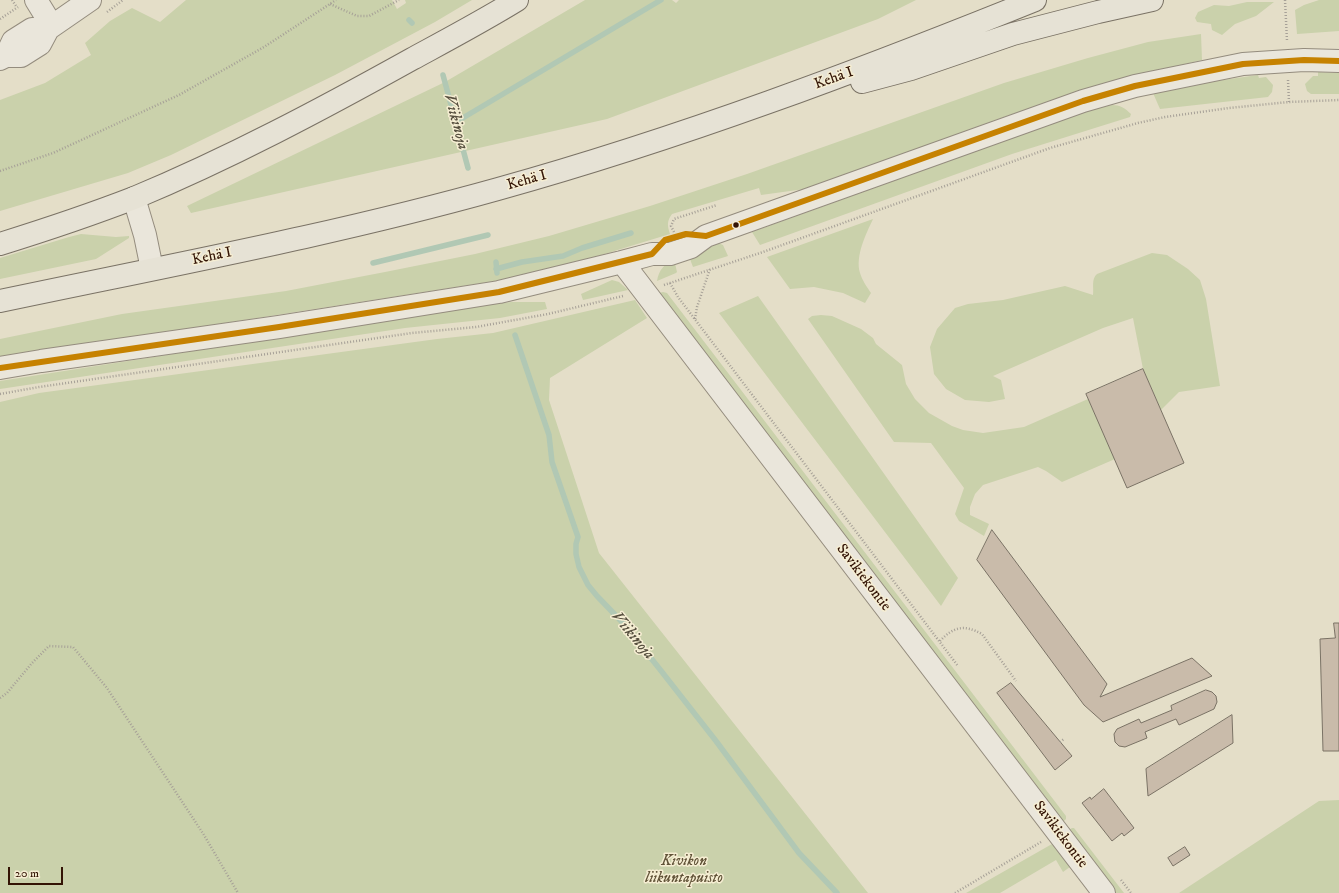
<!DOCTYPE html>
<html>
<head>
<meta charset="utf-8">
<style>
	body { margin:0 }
	#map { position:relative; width:1339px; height:893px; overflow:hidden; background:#e4dec8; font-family:"IM FELL DW Pica",serif }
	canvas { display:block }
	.scale { position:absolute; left:8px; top:867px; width:55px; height:18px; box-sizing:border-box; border:2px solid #331405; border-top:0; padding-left:5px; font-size:12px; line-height:14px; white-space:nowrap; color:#331405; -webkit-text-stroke:3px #f6eed3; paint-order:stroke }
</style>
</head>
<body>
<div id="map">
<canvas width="1339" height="893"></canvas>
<div class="scale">20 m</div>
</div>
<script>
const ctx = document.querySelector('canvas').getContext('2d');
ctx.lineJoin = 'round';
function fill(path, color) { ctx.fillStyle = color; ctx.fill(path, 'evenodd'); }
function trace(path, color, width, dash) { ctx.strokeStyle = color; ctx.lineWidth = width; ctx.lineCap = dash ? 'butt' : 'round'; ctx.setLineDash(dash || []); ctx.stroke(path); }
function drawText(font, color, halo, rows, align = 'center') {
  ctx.font = font + ' "IM FELL DW Pica",serif'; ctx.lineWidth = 3; ctx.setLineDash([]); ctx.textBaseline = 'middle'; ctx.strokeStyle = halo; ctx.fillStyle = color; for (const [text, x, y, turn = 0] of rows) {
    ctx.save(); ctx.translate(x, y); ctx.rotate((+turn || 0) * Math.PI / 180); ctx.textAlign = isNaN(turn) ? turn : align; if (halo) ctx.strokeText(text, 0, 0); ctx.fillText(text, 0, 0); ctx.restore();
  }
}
fill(new Path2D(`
	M186,0H392L397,9L406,3L405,0H472L435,22L335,75L171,155L128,173L0,211V100L45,83L91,55L85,43L110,21L132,8L160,22Z
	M585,0H672L676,3L679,0H916L878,19L607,119L191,213L187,206L445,82Z
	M1319,0H1339V31L1297,34L1295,10L1304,5Z
	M1247,2H1274L1256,16L1235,24L1222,35L1212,30L1211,24L1197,22L1195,18L1198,12L1214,5L1229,6Z
	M1201,34L1202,60L1101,84L998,119L812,188L761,195L759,188L672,214C667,221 667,225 670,234L562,267L495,281L0,358V339L122,314L286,291L385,272L475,254L549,236L650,206L747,174L1004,83L1088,58L1148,42Z
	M1318,72L1339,73V94H1311L1307,91L1305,84L1313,76H1318Z
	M1258,75L1259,78L1266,77L1273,85L1272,92L1268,97L1160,109L1153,93L1209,82Z
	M1112,105C1120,105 1125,108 1131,114L1130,117L1012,154L760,245L752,232L1051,124L1087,111Z
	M873,219C866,234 855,256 860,273C862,280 867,287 871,293L865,303L843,293L814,287L790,289L767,257Z
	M81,234L116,237L129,236V238L96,259L0,279V258L69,237Z
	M718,243L723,245L728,256L693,267L688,254Z
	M1152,253L1167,255L1188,269L1200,280L1206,299L1220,386L1179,392L1161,410L1143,369L1133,318L1103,328L993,376L1001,380L1005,399L989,402L965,400L946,389L934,374L930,347L937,329L955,308L968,304L1003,300L1065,286L1093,295C1094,288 1091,279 1097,274Z
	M674,259L677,272L676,273L657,281C659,269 665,264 674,259Z
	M612,280L619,282L628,290L583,300L581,294Z
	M663,292L667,293L1066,816V819L1062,823L660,294L659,293Z
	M758,296L958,578L941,606L719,313Z
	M635,300L647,318L550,378L549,400L599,553L868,893H0V402L39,393L437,339L493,333Z
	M512,302H545L547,309L500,318L405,328L0,389V381L493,304Z
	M821,315L832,316L861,329L873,338L876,344L902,365L906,384L915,399L929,413L952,426L963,430L983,433L1024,427L1088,399L1115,459L1062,482L1046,471L1038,467L983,485L975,494L970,507V515L989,524L984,536L959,521L955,514L964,488L931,443L894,442L808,319L812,316Z
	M1339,800V893H1179L1319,801Z
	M1072,828H1074L1124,893H1114L1067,831Z
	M1052,844L1070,867L1063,872L1056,860L1000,893H966Z`), '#cad1ab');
trace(new Path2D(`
	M409,20L412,23
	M443,75L468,168
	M456,122L661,0
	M496,262L497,273
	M373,263L488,235
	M496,269L522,262L563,256L582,248L631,233
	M515,335L549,435L552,462L578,537L576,544V554L579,567L588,585L597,596L623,623L662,672L716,741L799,853L837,893`), '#b1c8b4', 5.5);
const building = new Path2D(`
	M1143,369L1184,463L1127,488L1086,394Z
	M992,530L1107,684L1100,697L1192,658L1212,676L1103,722L1084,705L977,560Z
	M1334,623H1339V751H1323L1320,639L1335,638Z
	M1011,683L1072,756L1055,770L997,693Z
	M1206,690L1212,692L1216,696L1217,702L1214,709L1179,725L1176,719L1145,732L1147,738L1125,747L1119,746L1115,742L1114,734L1117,729L1139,719L1141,723L1172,710L1171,706Z
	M1232,715L1233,743L1148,796L1146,769Z
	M1104,789L1134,828L1124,836L1122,833L1112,841L1082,803L1090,797L1091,799Z
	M1185,847L1190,855L1173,866L1168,858Z`);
fill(building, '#c9bbaa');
trace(building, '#7a7265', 1);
const minor = new Path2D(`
	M36,0L52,26
	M6,56L13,41L32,29H48
	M0,59L6,56H21L40,44L48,29L90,0
	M134,198L145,235L152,269
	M622,262L1104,893
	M0,368L41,361L279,327L499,292L622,262L652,254H670L691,247L706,236L1083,101L1135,86L1243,64L1304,60L1339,61`);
const highway = new Path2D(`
	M862,82L911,69L1013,34L1098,12L1152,0
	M0,244C45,230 90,215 134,198C230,158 322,109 412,59C447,40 483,21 517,0
	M0,301C166,266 334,235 498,189C681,138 859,71 1035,0`);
trace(minor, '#948c7e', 24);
trace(highway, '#7a7265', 24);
trace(new Path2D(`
	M12,0L16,6
	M1285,0L1287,41
	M330,4L357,16H369L399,0
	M107,12L123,0
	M0,19L18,7
	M1288,80L1289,102
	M0,171L53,153L179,95L264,47L336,0
	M674,232L671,226L674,219L717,205
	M670,283L678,297L958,666
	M664,285L763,252L1050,148L1138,123L1165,117L1229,108L1289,102L1339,100
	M695,319L697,307L710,269
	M0,394L39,387L412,333L476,327L548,314L623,296
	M940,641C953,627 964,624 982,634L1016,681
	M0,698L7,693L32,663L49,646L73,647L107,688L204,835L238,893
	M1060,742L1064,739
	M1121,880L1131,893
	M955,893L1041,842`), '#a6a097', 2.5, [1, 2]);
trace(minor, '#eae6db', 22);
trace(highway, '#e6e2d5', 22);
trace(new Path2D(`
	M0,368L279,327L499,292L652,254L665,240L686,234L706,236L1083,101L1135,86L1243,64L1304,60L1339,61`), '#c68201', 6);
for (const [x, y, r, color] of [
	[736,225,3.5,"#331405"]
]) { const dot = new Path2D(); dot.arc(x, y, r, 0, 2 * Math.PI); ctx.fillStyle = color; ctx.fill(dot); trace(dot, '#f6eed3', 1.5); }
drawText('15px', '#331405', '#f6eed3', [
	["Kehä I",834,79,-20],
	["Kehä I",527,181,-16],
	["Kehä I",212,257,-12],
	["Savikiekontie",863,578,53],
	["Savikiekontie",1060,835,53]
]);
drawText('italic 15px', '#605237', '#f6eed3', [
	["Kivikon",684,862],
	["liikuntapuisto",684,879]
]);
drawText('italic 16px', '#57503f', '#f6eed3', [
	["Viikinoja",455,122,75],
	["Viikinoja",632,636,50]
]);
</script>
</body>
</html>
